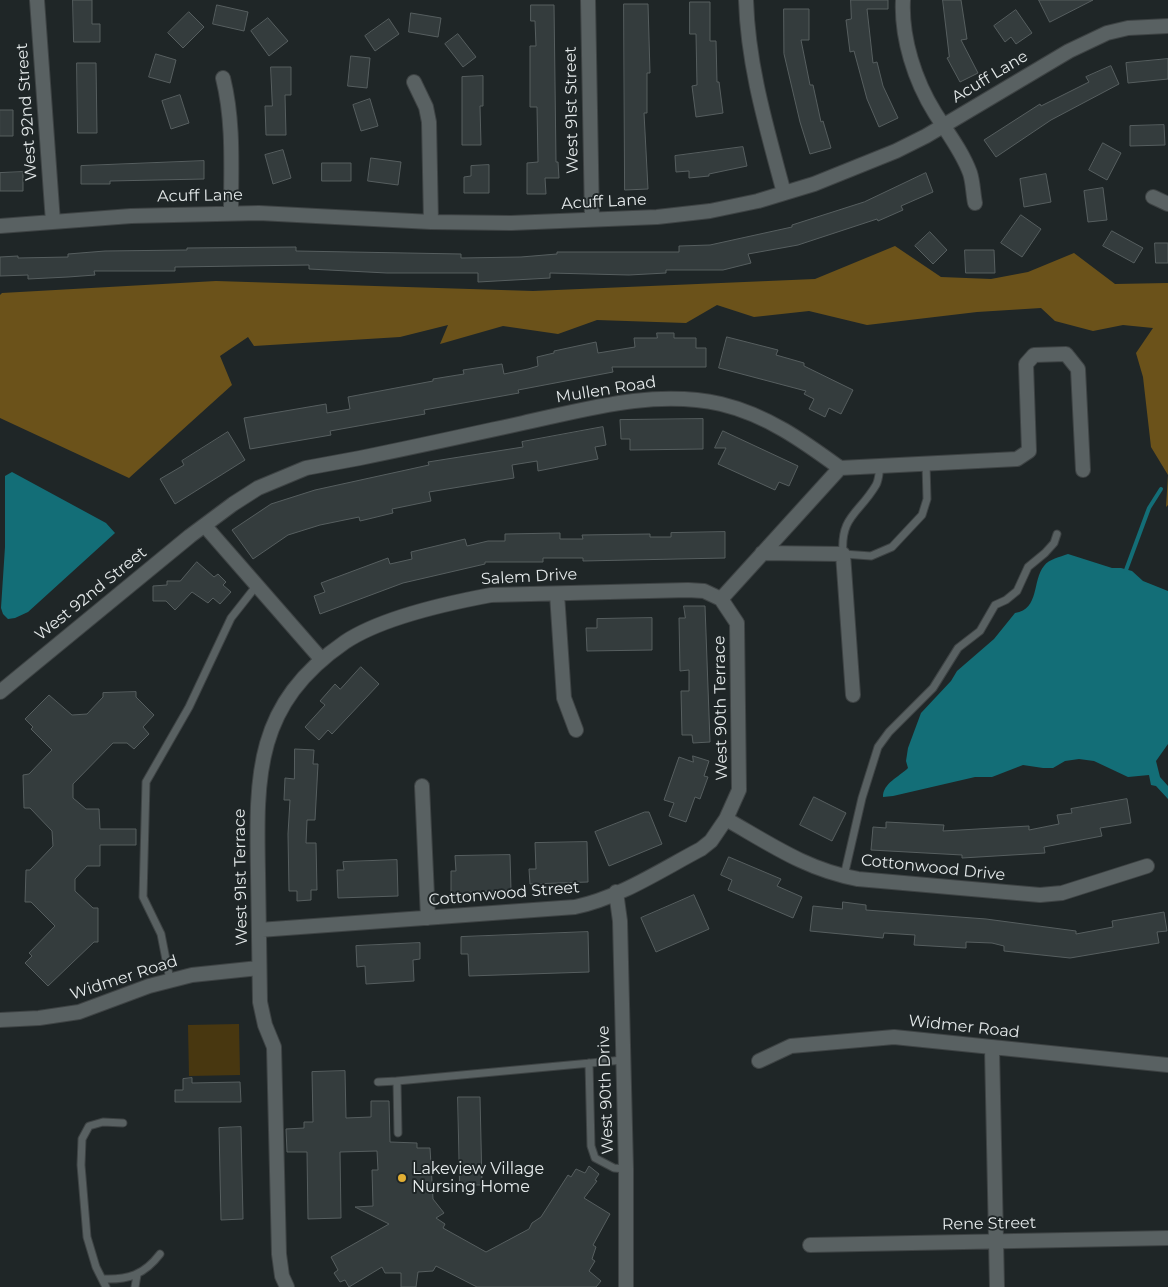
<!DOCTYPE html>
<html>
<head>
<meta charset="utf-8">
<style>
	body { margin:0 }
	canvas { display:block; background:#1f2627 }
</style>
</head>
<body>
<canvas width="1168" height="1287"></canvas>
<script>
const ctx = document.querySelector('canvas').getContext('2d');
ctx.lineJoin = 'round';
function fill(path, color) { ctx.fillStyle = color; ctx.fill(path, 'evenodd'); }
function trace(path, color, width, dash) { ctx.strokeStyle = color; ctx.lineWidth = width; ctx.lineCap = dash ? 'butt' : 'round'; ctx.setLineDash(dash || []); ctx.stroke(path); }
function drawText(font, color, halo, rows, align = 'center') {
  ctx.font = font + ' Montserrat,sans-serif'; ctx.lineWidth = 4; ctx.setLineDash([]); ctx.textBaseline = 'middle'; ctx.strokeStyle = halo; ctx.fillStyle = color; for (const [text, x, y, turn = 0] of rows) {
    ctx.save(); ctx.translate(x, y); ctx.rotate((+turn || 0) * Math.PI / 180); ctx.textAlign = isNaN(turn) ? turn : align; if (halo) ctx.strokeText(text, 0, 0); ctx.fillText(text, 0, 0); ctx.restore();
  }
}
fill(new Path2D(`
	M239,1024L240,1075L189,1076L188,1025Z`), '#483710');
fill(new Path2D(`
	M895,246L941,277L991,279L1028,272L1074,253L1115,284L1168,283V505L1166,507L1168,475L1151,447L1143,377L1136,353L1153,328L1123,325L1093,331L1055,321L1041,308L977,312L867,325L809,311L754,317L717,305L686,323L597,320L558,334L503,326L440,344L448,325L400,337L254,346L248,337L220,356L232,385L129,478L0,418V295L2,293L216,281L533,291L815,279Z`), '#6b521a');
fill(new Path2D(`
	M12,472L106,523L115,533L28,612L15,618L8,619L3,614L1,608L5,547V476Z
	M1068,554L1112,568H1121L1132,571L1143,581L1168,591V744L1156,761L1160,777L1168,786V799L1156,786L1151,785L1149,775L1128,777L1094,761L1079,759L1065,761L1053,768H1043L1023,765L992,777H975L893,796L883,797C883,783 899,777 908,768L906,761L908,748L921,713L951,681L957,671L994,639L1015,613C1040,609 1032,580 1044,566C1049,559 1060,557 1068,554Z`), '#136e77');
trace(new Path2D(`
	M1126,570L1149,508L1161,489`), '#136e77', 4);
const building = new Path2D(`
	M73,0H92V24H100V42H74Z
	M851,0H888V9H867L873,63L877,62L883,86L898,118L879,127L867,99L854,51L850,52L846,20L851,19Z
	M943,0H961L967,39L961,40L978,73L960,82L947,58L949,57Z
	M1039,0H1093L1050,22Z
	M690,2H710V41H716L717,82H719L723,113L696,117L692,86L697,85L696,34H690Z
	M624,4H648L650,73H647V113H644L648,189L625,190Z
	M217,5L248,12L244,31L213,24Z
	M531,5H554L556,162H558L559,178H545L546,194H527V163L538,162L537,107H530V46H536L535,21H531Z
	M784,9H809V40H801L810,85H813L821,122L823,121L831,148L810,154L800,122L784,54Z
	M1016,10L1032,33L1016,44L1011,37L1005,42L994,26Z
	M189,12L204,27L183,48L168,33Z
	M411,13L441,18L438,37L409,32Z
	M268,18L288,41L269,56L251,31Z
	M389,19L399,34L375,51L365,36Z
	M458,34L476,57L463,67L445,44Z
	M156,54L176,60L170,83L149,77Z
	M351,56L370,58L367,88L348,86Z
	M1168,59V79L1128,83L1126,63Z
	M77,63H96L97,133H78Z
	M1111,66L1119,84L1051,120L996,157L984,140L1040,104L1041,106L1089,82L1086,77Z
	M271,67H291V95H285L286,135H266L265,106H272Z
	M483,76V106H480L481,145H462V77Z
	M180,95L189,123L171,129L162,101Z
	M370,99L378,126L361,131L353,105Z
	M0,110H13V136H0Z
	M1164,125L1165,145L1130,146V126Z
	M1103,143L1121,153L1107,180L1089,170Z
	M743,147L747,166L709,174V176L689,178V171L676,172L675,156Z
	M283,150L291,178L273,184L265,155Z
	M371,158L401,162L398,185L368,181Z
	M204,161V179L110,181V184H81V166Z
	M322,163H351V181H322Z
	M489,165V193H464V177L471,176V166Z
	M23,172V191H0V173Z
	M926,173L933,192L901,206L903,210L878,221L877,219L798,245L748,254L751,263L723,270H666V273L629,275L550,273V278L478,282V273H387L309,269V265L175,267V271H94L95,275L68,277L28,279V275L0,276V257L18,256V258L68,257V254L105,251L187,250V248L296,247V251L461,254V258L521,257L557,254V252H679V246L710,245L792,227V225L864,202Z
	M1046,174L1051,202L1024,207L1020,179Z
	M1103,188L1107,220L1088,222L1084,191Z
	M1021,215L1041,229L1022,257L1001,243Z
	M1112,231L1143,248L1134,263L1103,246Z
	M930,232L947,250L933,264L915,246Z
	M1155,243H1168V263H1156Z
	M965,250H994L995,273H966Z
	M657,333H674V338H696V348H706V367H612L613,372L518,390L519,393L424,410L425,414L330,431L331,435L250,449L244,418L326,404L327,413L350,409L348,397L433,381V379L464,374L463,370L502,364L504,374L528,369L538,366L537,357L554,353V351L596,342L598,353L635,347L634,338H657Z
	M727,337L778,350L776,355L804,363V366L853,390L841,414L829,408L825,417L809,409L814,399L804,394L806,391L719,368Z
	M703,419V449L630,450V439H621L620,420Z
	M603,427L606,445L595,447L598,459L538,471L537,461L512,465L514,478L429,492L431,501L392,509L393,513L360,521L359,517L320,525L288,535L253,559L232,530L271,504L315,490L429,465L428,462L523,447L522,442Z
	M723,431L798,466L789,486L779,482L775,490L718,464L726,448H715Z
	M228,432L245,460L175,504L160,479L184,465L182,461Z
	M725,532V558L583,561V558H543V562H485V564L403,583L320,614L314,596L325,592L321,583L388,558L390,564L412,559L411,552L465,539L467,546L488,541H505V534L560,533V539H583L582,535L650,534V537H671V533Z
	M197,562L214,577L218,574L226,582L223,585L231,592L220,604L213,598L208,603L192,592L175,610L166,601H153V586L167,585V581H180Z
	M684,606H705L710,742L693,743L692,735H682L681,691H689V670L680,671L679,618H685Z
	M652,618V650L587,651L586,628H597V619Z
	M361,667L379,684L332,734L328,730L319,740L305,727L325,705L320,701L335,684L340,689Z
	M136,692V697L154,715L143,727L149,734L134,749L127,743H113L73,784V798L86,809H99L100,829H136V845H100V866H87L75,879V891L93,908H98V942H94L48,986L25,963L32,956L29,953L55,926L31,902H25L26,870H30L53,846L52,831L30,808H24L23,775L29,774L52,750L31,729L33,727L25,719L49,695L72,715L87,714L103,697V693Z
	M295,749L314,750L313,764H318L315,820H307L306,843H316L317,890H311V900L297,901V891H289L288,834L290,800H284L285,778L294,779Z
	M693,756L709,761L704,776L708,777L700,799L695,797L686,822L669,816L674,803L664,800L679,757L693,762Z
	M814,797L846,813L832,841L800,825Z
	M1127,799L1131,823L1100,828L1102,836L1044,847L1045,853L962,858V855L871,850L873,827L886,828V822L944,825L943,831L1029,826V830L1059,824L1057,815L1072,813L1071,809Z
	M645,812H649L662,844L609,866L595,832Z
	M587,842L588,882L530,884L529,869H536L535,843Z
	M510,855L511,890L470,892V895H451V871H456L455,856Z
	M729,857L781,879L777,886L802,897L793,918L728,890L732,880L721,875Z
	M397,860L398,896L338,898L337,870H344L343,862Z
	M694,895L709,929L656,952L641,918Z
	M843,902L866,905V910L986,919L1076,931V934L1113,927L1112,921L1164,912L1167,931L1157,932L1159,943L1070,958L1004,951V946L992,943L966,942V948L914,945L915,935L884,933L883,938L810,931L813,906L842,909Z
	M588,932L589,972L469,976L468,954H461V937Z
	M420,943V959L413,960L414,981L366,984L365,966L357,967L356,946Z
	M345,1071L346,1118L371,1117V1101H389L390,1142L417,1143V1148H430L433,1199L444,1213L436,1218L445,1224L443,1228L486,1252L529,1229L532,1223L541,1217L568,1175L571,1177L576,1169L585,1173L589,1166L599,1174L595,1180L597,1181L584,1198L610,1214L593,1245L596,1247L592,1259L595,1261L589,1271L601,1281L596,1287H477L436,1266L433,1271L418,1272L416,1287H401V1273H385L382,1267L349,1287L345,1280L340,1282L334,1273L338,1270L331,1257L389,1224L355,1207L373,1206L372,1170H378L377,1151L340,1152L341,1218L308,1219L307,1152H287L286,1129L304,1128V1122H313L312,1072Z
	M192,1078V1083L240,1082L241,1102H175V1090H183V1079Z
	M458,1097H480L482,1185H460Z
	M241,1127L243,1219L221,1220L219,1128Z`);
fill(building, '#343c3d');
trace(building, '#565e5f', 1);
const service = new Path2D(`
	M880,466C879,472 879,480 876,485C859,514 840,516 843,554L871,556L892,547L922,515L927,499L926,464
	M844,876L862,798L878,747L889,732L933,688L958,648L980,631L995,605L1006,600L1017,591L1028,567L1045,553L1054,543L1057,534
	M170,980L161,934L143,897L146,782L189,707L231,618L257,585
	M589,1063L591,1146L595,1158L614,1168L626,1169
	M378,1082L397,1081
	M398,1133L397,1081L623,1060
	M103,1279C128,1280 144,1275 160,1254
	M106,1287L96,1267L87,1237L81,1165L82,1139L89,1126L103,1122L123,1123
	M135,1287L137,1275`);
const minor = new Path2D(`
	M37,0L53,222
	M588,0L592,219
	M746,0C748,67 767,129 784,193
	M903,0C901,38 915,81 935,113C947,132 962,151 970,173C973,182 973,193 975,203
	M223,78C234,122 231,168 231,213
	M414,82L426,107L429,122L431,222
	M1153,197L1168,204
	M0,226L131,216L259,213L431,222L511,223L657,217L710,211L758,201L814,184L896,151L926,136L1069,51L1107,33L1128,28L1168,26
	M840,468L1017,459L1029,451L1026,364L1034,355L1066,354L1078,369L1083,470
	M205,526L322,660
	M762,553L843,554L853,695
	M557,594L564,698L576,730
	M0,692L190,536L233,504L258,488L306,468L360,458C414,447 468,435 523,423C587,409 655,389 721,404C767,415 803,441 840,468L721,599
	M422,786L428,918
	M726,819C770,844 807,870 858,879L1040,895L1062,893L1147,866
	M616,892L620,921L626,1169V1287
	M259,930L575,907C619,898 661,870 701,849L711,841L726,819L739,790L737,623L721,599
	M0,1020L39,1018L79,1012L149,986L192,975L259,968
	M992,1048L997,1287
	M759,1061L791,1046L894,1037L1168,1065
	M810,1245L1168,1238
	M287,1287L282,1276L279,1254L274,1047L265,1025L260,1002C259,959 259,916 258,873C256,774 255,704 345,642C381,618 448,603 491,595L688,590L704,591L721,599`);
trace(service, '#3e4344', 9);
trace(minor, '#3e4344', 16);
trace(service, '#596162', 7);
trace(minor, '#596162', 14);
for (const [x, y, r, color] of [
	[402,1178,5,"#e2af34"]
]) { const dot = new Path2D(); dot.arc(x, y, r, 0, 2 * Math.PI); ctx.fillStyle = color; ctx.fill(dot); trace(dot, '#1f2627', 2); }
drawText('16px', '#e4e9ea', '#1f2627', [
	["Acuff Lane",990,77,-31],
	["West 91st Street",572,110,-91],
	["West 92nd Street",27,112,-94],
	["Acuff Lane",200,196,-1],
	["Acuff Lane",604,202,-3],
	["Mullen Road",606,390,-9],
	["Salem Drive",529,577,-3],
	["West 92nd Street",91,594,-39],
	["West 90th Terrace",721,708,-91],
	["Cottonwood Drive",933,868,6],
	["West 91st Terrace",241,877,-91],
	["Cottonwood Street",504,894,-5],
	["Widmer Road",124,978,-18],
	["Widmer Road",964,1027,6],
	["West 90th Drive",606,1090,-92],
	["Rene Street",989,1224,-1]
]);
drawText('16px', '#e4e9ea', '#1f2627', [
	["Lakeview Village",412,1169],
	["Nursing Home",412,1187]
], 'left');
</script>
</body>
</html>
